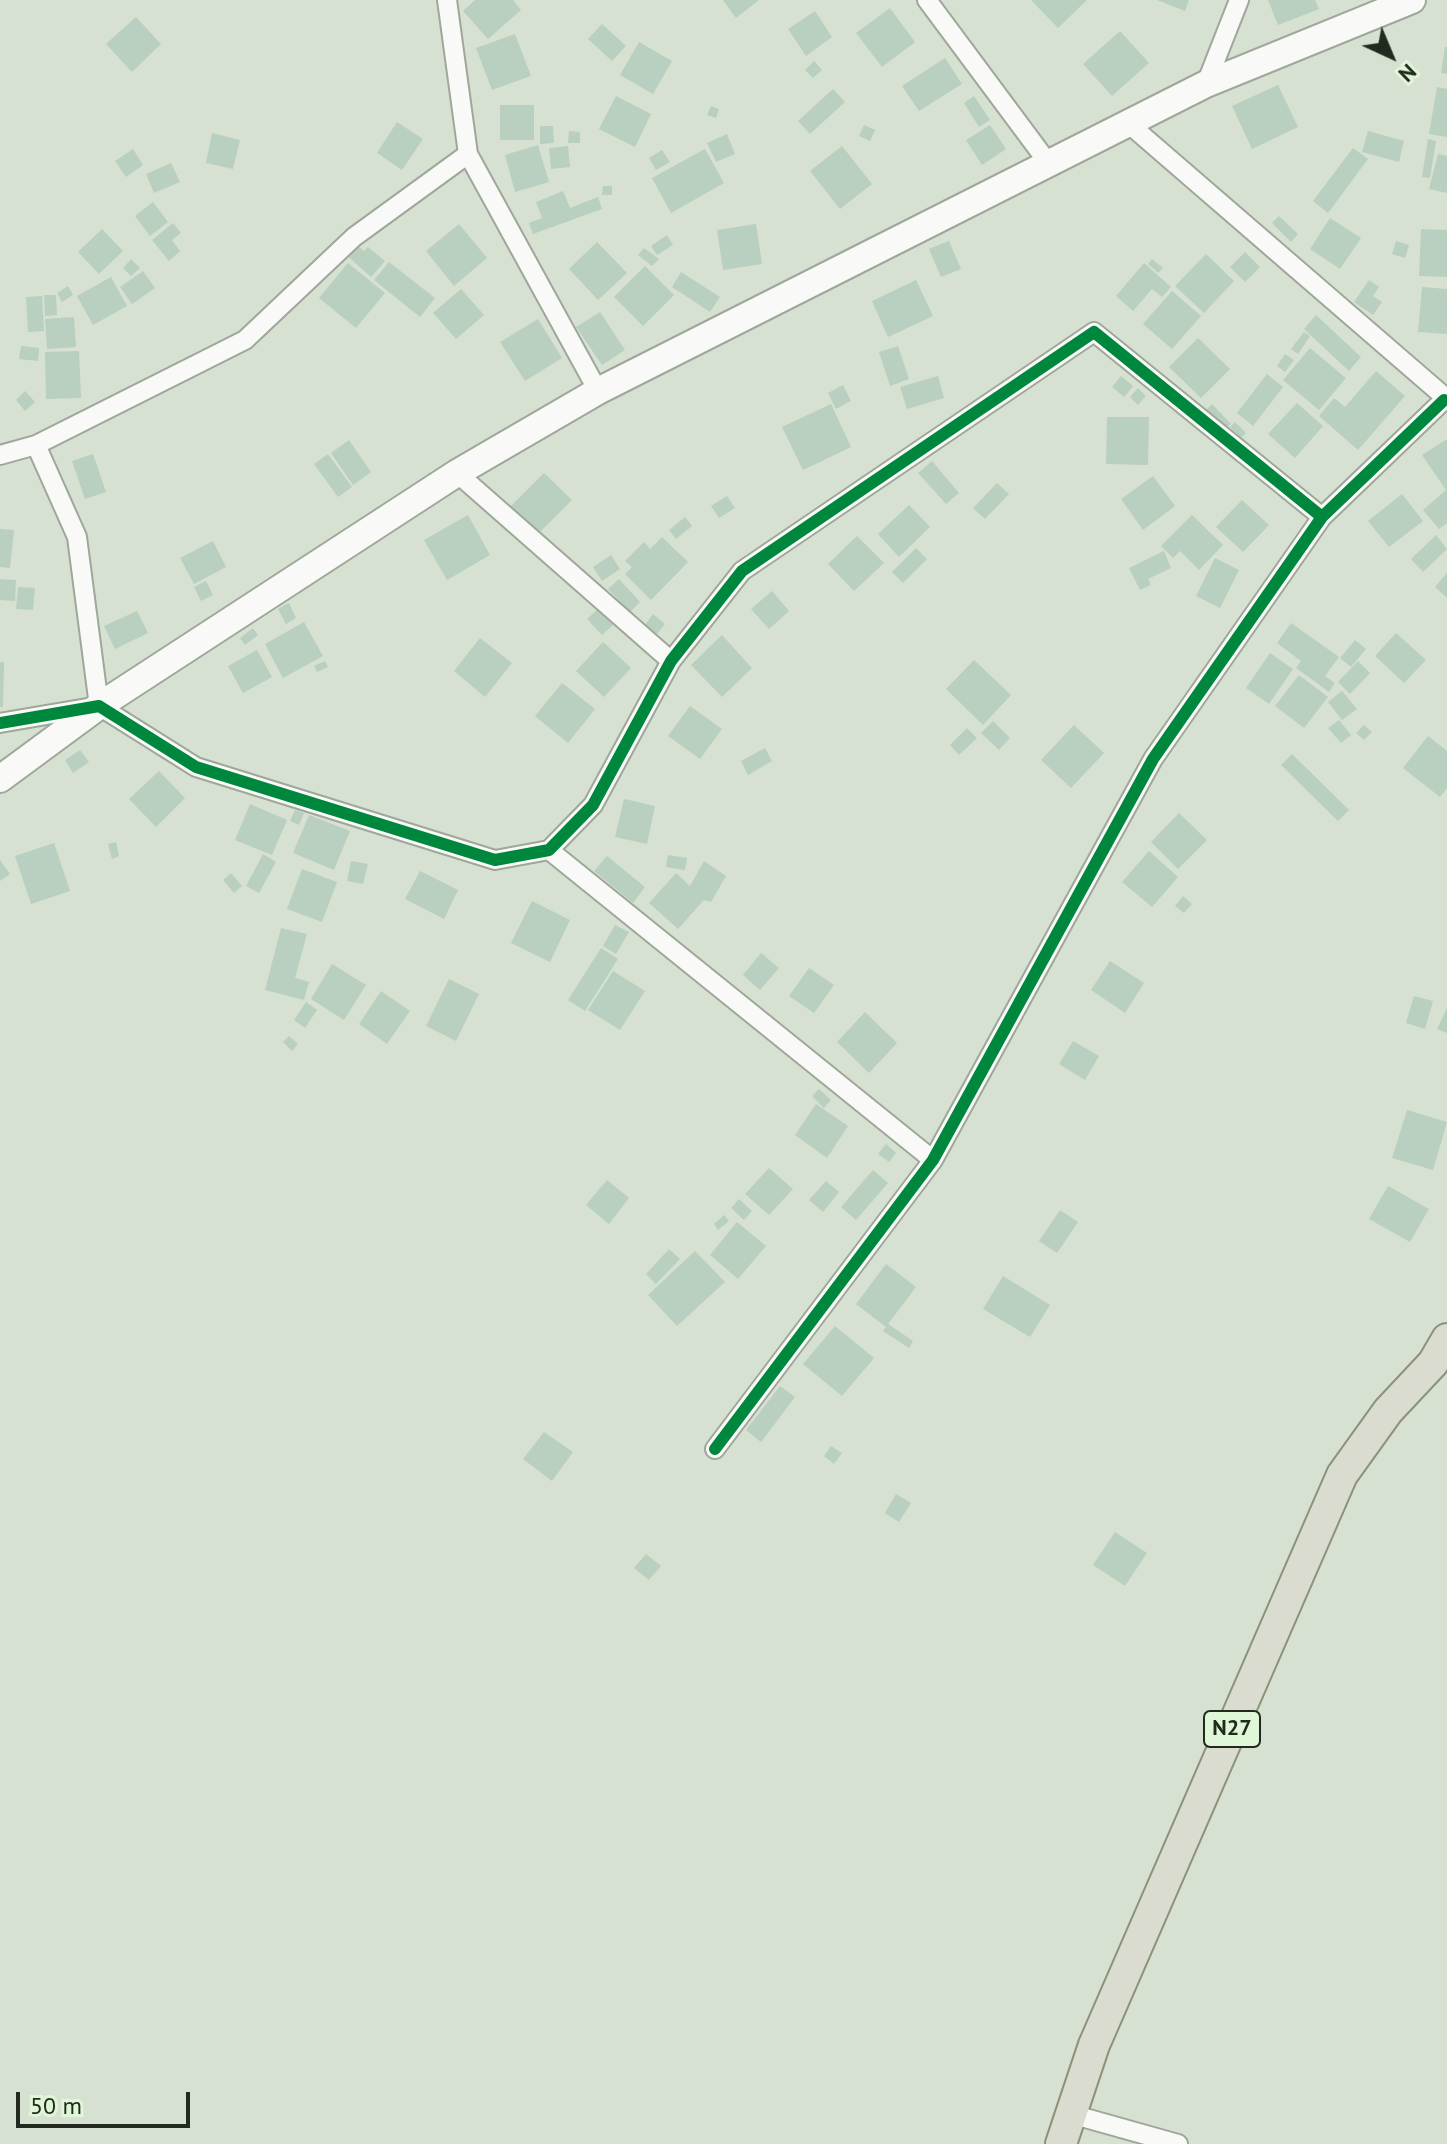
<!DOCTYPE html>
<html>
<head>
<meta charset="utf-8">
<style>
	body { margin:0 }
	#map { position:relative; width:1447px; height:2144px; overflow:hidden; background:#d6e1d1; font-family:"PT Sans",sans-serif }
	canvas { display:block }
	.north { position:absolute; left:1351px; top:16px; width:80px; height:80px; -webkit-text-stroke:6px #dff6d7; paint-order:stroke; rotate:136deg; font-size:22px; font-weight:700; line-height:32px; text-align:center; color:#222a1f }
	.north::after { content:''; display:block; margin:auto; width:28px; height:36px; background:#222a1f; clip-path:polygon(50% 0,100% 100%,50% 72%,0 100%) }
	.scale { position:absolute; left:16px; top:2092px; width:174px; height:36px; box-sizing:border-box; border:4px solid #222a1f; border-top:0; padding-left:10px; font-size:24px; line-height:28px; white-space:nowrap; color:#222a1f; -webkit-text-stroke:6px #dff6d7; paint-order:stroke }
</style>
</head>
<body>
<div id="map">
<canvas width="1447" height="2144"></canvas>
<div class="north">N</div>
<div class="scale">50 m</div>
</div>
<script>
const ctx = document.querySelector('canvas').getContext('2d');
ctx.lineJoin = 'round';
function fill(path, color) { ctx.fillStyle = color; ctx.fill(path, 'evenodd'); }
function trace(path, color, width, dash) { ctx.strokeStyle = color; ctx.lineWidth = width; ctx.lineCap = dash ? 'butt' : 'round'; ctx.setLineDash(dash || []); ctx.stroke(path); }
function drawText(font, color, halo, rows, align = 'center') {
  ctx.font = font + ' "PT Sans",sans-serif'; ctx.lineWidth = 8; ctx.setLineDash([]); ctx.textBaseline = 'middle'; ctx.strokeStyle = halo; ctx.fillStyle = color; for (const [text, x, y, turn = 0] of rows) {
    ctx.save(); ctx.translate(x, y); ctx.rotate((+turn || 0) * Math.PI / 180); ctx.textAlign = isNaN(turn) ? turn : align; if (halo) ctx.strokeText(text, 0, 0); ctx.fillText(text, 0, 0); ctx.restore();
  }
}
fill(new Path2D(`
	M475,0H513L521,10L488,39L463,11Z
	M723,0H759L736,18Z
	M1031,0H1087L1058,28Z
	M1157,0H1189L1185,11Z
	M1268,0H1315L1319,9L1278,25Z
	M890,8L915,42L882,67L856,33Z
	M815,11L832,37L806,56L788,29Z
	M136,17L161,44L132,72L106,44Z
	M602,24L626,46L612,61L588,39Z
	M1120,31L1149,63L1112,96L1083,64Z
	M515,34L531,76L492,90L476,48Z
	M639,42L672,61L653,94L620,75Z
	M1445,47H1447V74L1441,73Z
	M945,58L962,84L919,111L902,86Z
	M814,61L822,70L813,78L805,70Z
	M1278,85L1298,127L1252,149L1232,106Z
	M1437,87L1447,89V137L1429,134Z
	M833,89L845,102L810,134L798,121Z
	M616,96L651,114L635,147L599,129Z
	M974,96L990,120L979,127L964,103Z
	M500,105H534V140H500Z
	M711,106L719,109L716,118L707,115Z
	M397,122L423,139L402,170L377,153Z
	M864,125L875,130L870,141L859,136Z
	M990,125L1006,149L982,165L966,140Z
	M540,126H553L554,143L540,144Z
	M569,131L580,132V143H568Z
	M1368,131L1404,141L1399,162L1362,152Z
	M212,133L240,140L233,169L206,163Z
	M727,134L735,154L716,162L707,143Z
	M1428,139L1436,141L1430,178L1422,177Z
	M538,145L549,182L515,192L505,155Z
	M568,146L570,167L551,169L549,148Z
	M842,146L872,184L840,209L810,171Z
	M1353,148L1368,159L1328,213L1313,201Z
	M133,149L143,165L126,177L115,161Z
	M705,149L724,183L671,213L652,178Z
	M662,150L670,162L656,170L649,158Z
	M1438,154L1447,156V193L1429,189Z
	M171,163L180,182L154,193L146,174Z
	M603,186H612V195H602Z
	M563,191L570,208L598,197L602,209L533,234L529,223L542,218L536,202Z
	M153,202L168,222L150,236L135,216Z
	M1279,216L1298,234L1291,242L1272,223Z
	M1330,218L1361,238L1340,269L1310,249Z
	M173,223L181,233L172,240L180,251L169,261L152,240Z
	M459,224L487,258L454,286L426,251Z
	M756,224L762,264L723,270L717,230Z
	M102,229L123,251L99,274L78,252Z
	M1421,229L1447,230V277L1419,276Z
	M667,235L673,245L657,255L651,246Z
	M949,241L961,269L941,277L929,249Z
	M1396,241L1409,245L1405,258L1392,254Z
	M597,242L627,273L598,300L569,269Z
	M354,243L364,251L368,247L385,261L371,277L344,253Z
	M644,248L659,259L652,266L638,255Z
	M1245,252L1260,267L1245,282L1230,267Z
	M1206,254L1234,281L1204,313L1175,286Z
	M131,259L140,268L131,276L123,268Z
	M1152,259L1163,268L1158,273L1148,264Z
	M389,262L435,298L420,317L374,280Z
	M348,263L385,293L356,328L319,298Z
	M1144,263L1171,287L1162,297L1152,289L1133,311L1116,296Z
	M645,266L674,295L643,326L614,297Z
	M143,271L155,288L132,304L120,287Z
	M681,272L720,297L710,312L672,287Z
	M111,277L127,306L93,325L77,296Z
	M916,280L933,316L888,337L872,301Z
	M1369,280L1379,287L1373,296L1382,302L1373,315L1354,302Z
	M68,286L73,295L62,302L57,293Z
	M1422,287L1447,289V334L1418,332Z
	M461,289L484,315L456,339L433,313Z
	M1172,291L1201,316L1172,349L1143,324Z
	M44,295H56L57,315L45,316Z
	M42,296L44,331L28,332L26,297Z
	M600,312L625,350L602,365L576,327Z
	M1316,315L1361,357L1349,371L1304,329Z
	M74,317L76,347L47,349L45,319Z
	M538,319L562,358L525,381L500,342Z
	M1304,332L1310,336L1298,354L1291,349Z
	M1198,338L1230,369L1201,398L1169,367Z
	M21,346L39,348L38,361L19,359Z
	M898,346L909,379L890,386L879,352Z
	M1310,348L1346,378L1319,410L1283,380Z
	M79,351L81,398L46,399L45,352Z
	M1285,354L1294,360L1285,372L1277,366Z
	M1376,371L1405,396L1358,450L1319,416L1334,398L1345,407Z
	M1267,374L1283,387L1253,426L1237,413Z
	M938,376L944,398L907,409L900,387Z
	M1121,376L1133,386L1124,397L1112,387Z
	M843,385L851,401L836,409L828,393Z
	M1138,388L1146,396L1138,405L1130,397Z
	M25,391L35,402L25,411L16,400Z
	M1297,403L1323,426L1295,458L1268,434Z
	M831,404L851,447L803,470L782,427Z
	M1212,404L1231,424L1223,431L1204,412Z
	M1107,417H1149L1148,465L1106,464Z
	M1235,422L1246,433L1241,438L1230,427Z
	M1447,439V523L1439,529L1423,510L1446,490L1422,455Z
	M349,440L371,472L353,485L331,453Z
	M93,454L106,492L85,499L72,461Z
	M328,454L352,487L338,497L314,464Z
	M932,461L959,493L946,504L918,473Z
	M544,473L572,500L539,533L511,506Z
	M1153,476L1175,506L1143,530L1121,499Z
	M997,483L1009,494L985,519L973,508Z
	M1402,494L1423,521L1389,547L1368,521Z
	M727,496L735,508L719,518L711,506Z
	M1242,500L1269,525L1243,552L1216,527Z
	M909,505L930,527L899,557L878,534Z
	M468,515L490,555L447,580L424,540Z
	M1192,515L1223,545L1199,570L1180,551L1173,558L1161,546Z
	M685,517L692,526L676,539L669,530Z
	M0,529L14,530L10,568L0,567Z
	M1436,535L1447,549L1423,572L1411,559Z
	M857,536L884,563L854,591L828,564Z
	M662,537L688,562L651,600L625,574L632,567L625,561L644,542L650,549Z
	M213,541L226,567L194,584L180,558Z
	M916,548L927,559L903,583L892,572Z
	M1164,551L1171,568L1148,579L1151,585L1140,590L1129,568Z
	M611,555L620,569L602,581L593,567Z
	M1215,558L1239,570L1220,608L1196,596Z
	M1447,573V598L1435,587Z
	M0,579L16,580L15,601L0,600Z
	M619,579L640,602L630,612L608,589Z
	M206,581L213,595L201,601L194,587Z
	M18,587L35,588L33,610L16,609Z
	M772,591L789,611L769,629L751,609Z
	M289,603L296,618L286,624L278,609Z
	M598,609L613,625L602,635L587,619Z
	M137,611L148,633L115,649L104,626Z
	M653,614L665,624L657,634L645,625Z
	M304,622L323,656L283,678L265,644Z
	M1291,623L1339,657L1325,676L1335,683L1329,692L1296,668L1301,661L1277,643Z
	M253,628L258,635L245,645L240,638Z
	M1396,633L1426,660L1404,683L1375,656Z
	M722,635L752,668L722,697L691,665Z
	M480,638L512,663L485,697L454,671Z
	M1355,640L1366,649L1351,667L1340,658Z
	M603,642L631,668L604,697L576,671Z
	M257,650L272,677L243,693L228,666Z
	M1270,653L1293,669L1269,704L1246,688Z
	M974,660L1011,695L983,725L946,689Z
	M325,661L328,667L317,672L314,666Z
	M1358,661L1370,673L1350,694L1338,682Z
	M0,662H4L3,707H0Z
	M1299,675L1328,697L1304,728L1275,706Z
	M562,683L595,709L568,743L535,716Z
	M1342,691L1357,709L1342,720L1328,702Z
	M690,706L722,729L700,759L668,736Z
	M1339,720L1351,735L1341,743L1328,728Z
	M993,721L1010,738L999,750L981,733Z
	M1074,725L1104,753L1071,788L1041,760Z
	M1364,725L1372,732L1364,740L1356,733Z
	M967,728L977,738L959,755L950,745Z
	M1428,736L1447,751V788L1440,797L1403,768Z
	M765,748L772,761L748,775L741,761Z
	M80,750L89,762L73,773L65,760Z
	M1292,754L1349,810L1338,821L1281,765Z
	M159,771L185,798L156,827L129,799Z
	M624,799L655,806L647,844L615,837Z
	M250,804L287,820L272,855L235,840Z
	M295,810L304,813L299,825L290,821Z
	M1179,813L1207,840L1178,869L1151,842Z
	M309,815L350,831L334,870L293,853Z
	M116,842L119,856L112,859L108,844Z
	M54,843L70,891L31,904L15,856Z
	M1149,851L1178,877L1152,907L1122,882Z
	M263,854L276,862L259,893L246,886Z
	M668,855L687,858L685,870L666,867Z
	M607,856L645,887L633,903L594,871Z
	M0,860L10,874L0,881Z
	M351,861L368,864L363,884L347,881Z
	M704,861L726,876L711,902L704,900L678,929L649,903L676,873L690,886Z
	M302,869L337,882L322,922L287,909Z
	M420,871L458,890L444,919L405,899Z
	M231,873L242,886L234,893L223,880Z
	M1183,896L1192,904L1184,913L1175,906Z
	M532,901L570,920L550,962L511,943Z
	M615,925L629,932L616,954L603,946Z
	M281,928L307,934L295,978L309,982L304,1000L265,990Z
	M601,948L618,959L585,1011L568,1000Z
	M761,953L779,968L760,990L743,975Z
	M1110,961L1144,983L1125,1013L1091,990Z
	M332,964L366,985L344,1020L311,999Z
	M809,968L834,985L814,1013L789,996Z
	M613,971L645,991L620,1030L588,1010Z
	M449,979L479,994L456,1041L426,1026Z
	M381,991L410,1011L387,1044L359,1024Z
	M1414,996L1433,1001L1425,1029L1406,1023Z
	M306,1002L317,1010L305,1028L294,1020Z
	M1447,1008V1033L1437,1029Z
	M865,1012L897,1043L869,1073L837,1042Z
	M289,1036L298,1044L292,1051L283,1042Z
	M1073,1041L1099,1056L1085,1080L1059,1064Z
	M819,1089L831,1100L824,1108L812,1096Z
	M816,1104L848,1126L827,1158L795,1135Z
	M1407,1110L1447,1122L1433,1170L1392,1158Z
	M886,1144L896,1153L889,1162L878,1154Z
	M769,1168L793,1189L769,1215L745,1194Z
	M873,1170L888,1183L856,1220L841,1207Z
	M607,1180L629,1198L609,1224L586,1205Z
	M826,1181L839,1192L823,1212L809,1200Z
	M1388,1186L1429,1209L1410,1242L1369,1219Z
	M739,1199L752,1211L744,1220L731,1208Z
	M1060,1210L1078,1222L1057,1253L1039,1241Z
	M724,1215L729,1221L718,1230L714,1224Z
	M737,1222L766,1246L738,1279L710,1255Z
	M669,1249L680,1259L656,1284L646,1274Z
	M695,1251L725,1282L677,1326L648,1295Z
	M886,1264L916,1287L888,1324L913,1341L909,1348L883,1331L886,1327L856,1304Z
	M1003,1276L1050,1305L1030,1337L983,1309Z
	M835,1326L874,1358L842,1396L803,1364Z
	M780,1386L795,1397L761,1442L746,1430Z
	M544,1432L573,1452L552,1481L523,1459Z
	M831,1446L842,1453L834,1464L824,1456Z
	M896,1494L911,1503L899,1522L885,1513Z
	M1115,1532L1147,1553L1125,1586L1093,1565Z
	M646,1554L661,1566L649,1580L634,1568Z`), '#b9cfbf');
const street = new Path2D(`
	M447,0L468,154L598,391
	M927,0L1049,164
	M1206,84L1239,0
	M1129,124L1447,399
	M36,445L77,537L99,706
	M0,455L36,445L245,340L354,237L468,154
	M457,473L671,661
	M0,723L99,706L196,767L495,860L549,850L593,805L671,661L742,571L1094,332L1322,517
	M549,850L933,1160
	M715,1449L933,1160L1153,759L1322,517L1444,400
	M1071,2114L1178,2144`);
const secondary = new Path2D(`
	M0,779L99,706L457,473L598,391L1206,84L1412,0`);
const primary = new Path2D(`
	M1061,2144L1094,2045L1342,1475L1388,1411L1433,1363L1447,1339`);
trace(street, '#9ea79a', 22);
trace(secondary, '#9ea79a', 30);
trace(primary, '#8c9279', 34);
trace(street, '#f9faf8', 18);
trace(secondary, '#f9faf8', 26);
trace(primary, '#d9dccf', 30);
trace(new Path2D(`
	M0,723L99,706L196,767L495,860L549,850L593,805L671,661L742,571L1094,332L1322,517
	M715,1449L933,1160L1153,759L1322,517L1444,400`), '#00873e', 12);
for (const [x, y, w] of [
	[1232,1729,56]
]) { const box = new Path2D(); box.roundRect(x - w / 2, y - 18, w, 36, 6); ctx.fillStyle = '#dff6d7'; ctx.fill(box); trace(box, '#222a1f', 2); }
drawText('bold 22px', '#222a1f', null, [
	["N27",1232,1729]
]);
</script>
</body>
</html>
